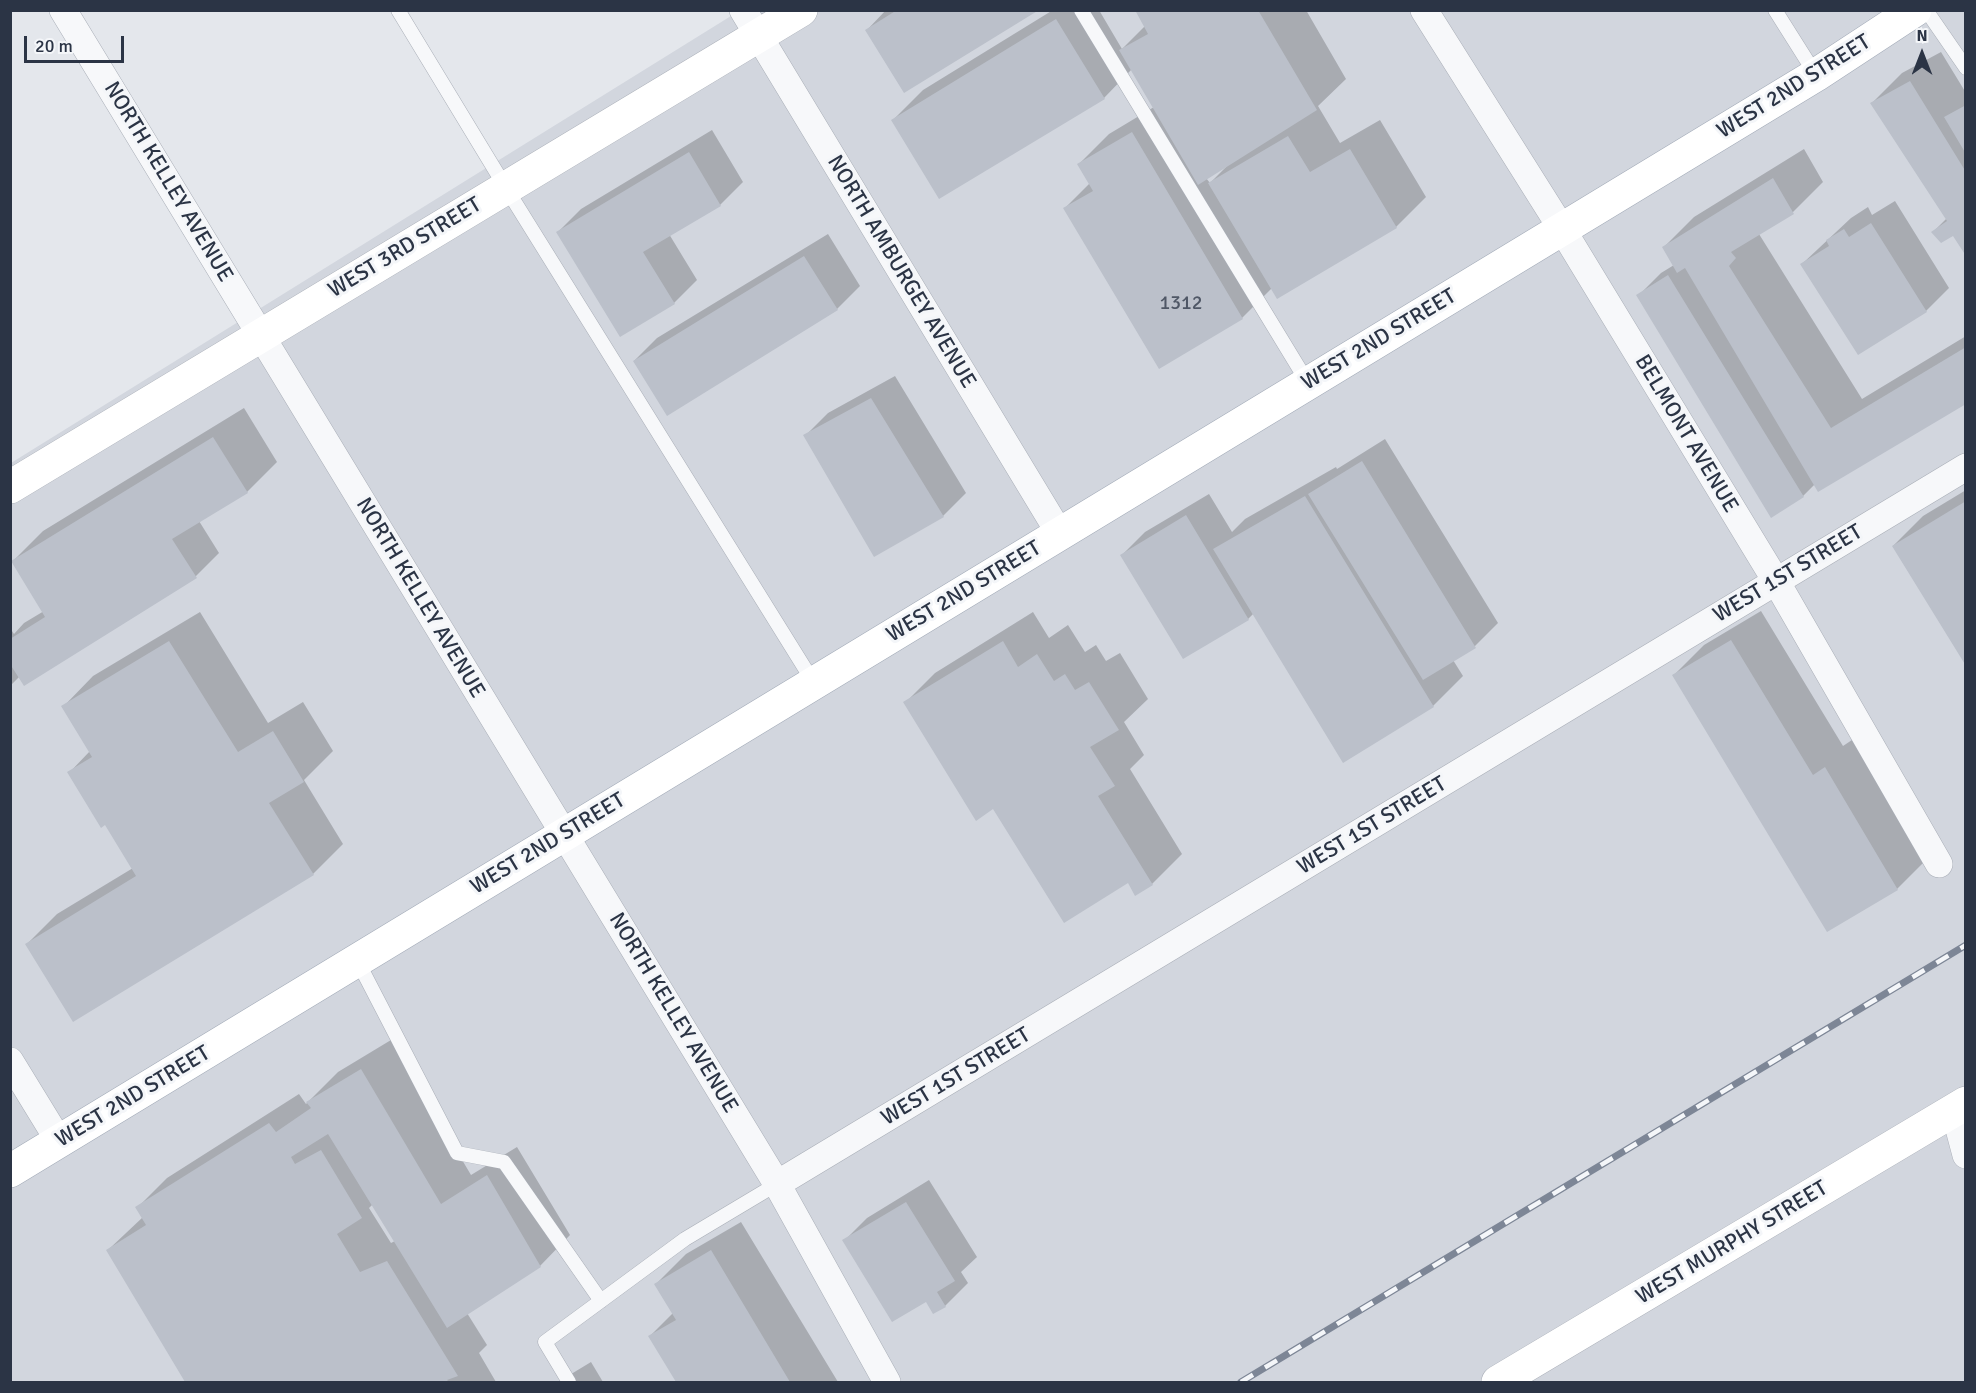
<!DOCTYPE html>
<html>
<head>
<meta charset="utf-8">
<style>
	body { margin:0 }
	#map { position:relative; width:1976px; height:1393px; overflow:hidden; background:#e4e7ec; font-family:Signika,sans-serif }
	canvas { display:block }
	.frame { position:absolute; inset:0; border:12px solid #2b3445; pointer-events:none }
	.north { position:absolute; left:1892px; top:24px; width:60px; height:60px; -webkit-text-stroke:4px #f4f6f9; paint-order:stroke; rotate:0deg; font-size:16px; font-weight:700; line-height:24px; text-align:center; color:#2b3445 }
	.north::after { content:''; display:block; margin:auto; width:21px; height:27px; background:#2b3445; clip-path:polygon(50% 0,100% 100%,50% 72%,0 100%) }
	.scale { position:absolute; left:24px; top:36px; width:100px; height:27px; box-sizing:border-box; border:3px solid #2b3445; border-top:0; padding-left:8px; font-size:18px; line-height:21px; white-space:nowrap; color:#2b3445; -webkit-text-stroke:4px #f4f6f9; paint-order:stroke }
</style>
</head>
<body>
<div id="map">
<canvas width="1976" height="1393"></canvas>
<div class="frame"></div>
<div class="north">N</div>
<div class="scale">20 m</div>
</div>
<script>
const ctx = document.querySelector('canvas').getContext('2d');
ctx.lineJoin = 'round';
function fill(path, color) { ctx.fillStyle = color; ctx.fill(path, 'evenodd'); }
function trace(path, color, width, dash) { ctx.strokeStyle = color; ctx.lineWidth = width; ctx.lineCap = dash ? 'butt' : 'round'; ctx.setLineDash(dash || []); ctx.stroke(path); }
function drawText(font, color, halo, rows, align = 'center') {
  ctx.font = font + ' Signika,sans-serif'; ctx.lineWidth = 6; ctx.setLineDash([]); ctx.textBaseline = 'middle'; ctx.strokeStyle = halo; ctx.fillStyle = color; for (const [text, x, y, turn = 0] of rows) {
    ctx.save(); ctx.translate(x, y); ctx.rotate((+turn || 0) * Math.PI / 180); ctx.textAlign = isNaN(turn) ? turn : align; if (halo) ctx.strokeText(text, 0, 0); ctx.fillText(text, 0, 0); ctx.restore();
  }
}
fill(new Path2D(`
	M739,11H1965V1382H11V463Z`), '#d2d6de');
fill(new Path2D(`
	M886,10H1036L867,30Z
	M1053,10H1099L1122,49L1145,26L1136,10H1306L1346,79L1318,106L1340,143L1380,120L1426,197L1396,227L1272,288L1242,318L1065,208L1090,183L1079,164L1109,134L1154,107L1132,69L1104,98L893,120L923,90ZM1227,166L1210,183L1206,178Z
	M1941,52L1966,93V253L1954,234L1933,232L1947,218L1872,103L1902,73Z
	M712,130L743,182L720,205L669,234L697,280L674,303L558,232L581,209Z
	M1804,149L1823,182L1793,212L1759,234L1862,399L1966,336V402L1815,484L1803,496L1638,296L1661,273L1674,265L1664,247L1694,217Z
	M1895,201L1949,288L1926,311L1802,264L1851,218L1868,207L1872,215Z
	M828,234L860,286L837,309L634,361L657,338Z
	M895,376L966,493L943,516L875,555L805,436L828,413Z
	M244,408L277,462L247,492L199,521L219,553L196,576L20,676L10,686V628L14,634L24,623L44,611L13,561L43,531Z
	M1385,439L1498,623L1475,646L1453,660L1463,676L1433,706L1254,613L1248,619L1122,555L1145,532L1209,494L1232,532L1245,519L1336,467L1337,469Z
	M1966,490V663L1893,546L1923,516Z
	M1761,611L1843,746L1855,738L1927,859L1897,889L1828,930L1674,675L1704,645Z
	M200,612L268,723L303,702L333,751L304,780L343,844L313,874L27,944L57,914L133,868L105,823L69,773L90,751L63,707L93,676Z
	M1033,612L1049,638L1068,625L1085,652L1096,645L1106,661L1120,653L1148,699L1124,722L1144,755L1130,769L1182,854L1152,884L1128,881L994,807L905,703L935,673Z
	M391,1040L471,1175L517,1147L570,1235L540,1266L467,1313L487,1345L479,1353L496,1382H187L108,1250L143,1217L137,1208L167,1178L299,1094L306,1104L338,1072ZM373,1204L395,1241L391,1243L369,1208Z
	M929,1180L977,1257L961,1272L968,1283L945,1306L844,1241L867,1218Z
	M741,1222L838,1382H678L650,1336L673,1313L656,1284L686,1254Z
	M591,1362L603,1382H558Z`), '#0003');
fill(new Path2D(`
	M897,10H1039L904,93L865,30Z
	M1135,10H1258L1317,110L1198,185L1119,50L1148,34Z
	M1056,19L1105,99L939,199L891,120Z
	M1910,81L1966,172V256L1953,236L1941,243L1931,232L1947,221L1870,103Z
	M1966,105V154L1944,117Z
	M1132,132L1243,319L1159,369L1063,208L1093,191L1077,164Z
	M1288,136L1310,172L1350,149L1397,228L1277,299L1208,183Z
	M689,152L721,206L643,252L675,304L620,337L556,232Z
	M1773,178L1794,214L1731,252L1736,258L1729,266L1831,428L1966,347V404L1818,492L1685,268L1677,273L1662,247Z
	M1871,223L1927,312L1858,355L1800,264L1829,246L1826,240L1844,229L1849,237Z
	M804,256L838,310L667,416L633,361Z
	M1668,275L1804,497L1771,518L1636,295Z
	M871,398L944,517L874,557L803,435Z
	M213,437L248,493L172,539L197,578L24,686L10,664V639L45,617L11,561Z
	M1362,461L1476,648L1423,680L1308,494Z
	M1305,496L1434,707L1343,763L1213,549Z
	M1966,501V666L1892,546Z
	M1186,515L1249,620L1183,659L1120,555Z
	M1731,640L1813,775L1825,767L1898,890L1827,932L1672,675Z
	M169,641L238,752L273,731L304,782L269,803L314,875L73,1022L25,944L136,876L105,825L101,828L67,772L92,757L61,706Z
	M1003,641L1018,667L1037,654L1054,681L1065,674L1075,690L1089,682L1119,730L1090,747L1115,786L1098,796L1153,885L1135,896L1128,883L1064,923L993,809L976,821L903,702Z
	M361,1069L441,1204L487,1175L541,1267L447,1328L328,1134L291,1157L295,1164L321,1150L362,1218L337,1234L360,1272L387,1261L458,1376L447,1380L449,1382H185L106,1250L146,1225L135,1207L269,1123L276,1132L311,1108L306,1102Z
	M906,1202L955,1281L937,1292L946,1307L933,1314L926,1302L892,1322L842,1240Z
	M711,1250L790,1382H676L648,1336L676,1320L654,1284Z`), '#bbc0ca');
const lane = new Path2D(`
	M398,10L506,188L814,683
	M1081,10L1308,383
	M1775,10L1816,75
	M1926,10L1966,68
	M357,960L457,1153L504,1162L601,1301
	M569,1382L545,1342L685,1239L777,1184`);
const street = new Path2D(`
	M63,10L777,1184L887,1382
	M743,10L1060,534
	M1424,10L1562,229L1776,581L1939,864
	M10,1061L59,1141
	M1954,1110L1966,1155
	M777,1184L1966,467`);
const secondary = new Path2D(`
	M10,487L801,10
	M1498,1382L1966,1103`);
const primary = new Path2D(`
	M10,1171L1816,75L1915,10`);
trace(lane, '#a9aeb7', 15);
trace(street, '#a9aeb7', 28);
trace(secondary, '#a9aeb7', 34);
trace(primary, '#a3abb8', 34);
trace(lane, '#f7f8fa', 14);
trace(street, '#f7f8fa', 27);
trace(secondary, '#fff', 33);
trace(primary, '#fff', 33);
const rail = new Path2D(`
	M1241,1382L1966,945`);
trace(rail, '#7d8696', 7);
trace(rail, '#f4f6f9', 4.5, [14]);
drawText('20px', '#4f5766', null, [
	["1312",1181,304]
]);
drawText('22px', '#2b3445', '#f4f6f9', [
	["WEST 2ND STREET",1794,87,-32],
	["NORTH KELLEY AVENUE",168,182,59],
	["WEST 3RD STREET",405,248,-31],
	["NORTH AMBURGEY AVENUE",901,272,59],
	["WEST 2ND STREET",1379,340,-31],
	["BELMONT AVENUE",1686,434,59],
	["WEST 1ST STREET",1788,574,-31],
	["WEST 2ND STREET",964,592,-31],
	["NORTH KELLEY AVENUE",420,598,59],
	["WEST 1ST STREET",1372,826,-31],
	["WEST 2ND STREET",548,844,-31],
	["NORTH KELLEY AVENUE",673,1013,59],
	["WEST 1ST STREET",956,1077,-31],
	["WEST 2ND STREET",133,1097,-31],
	["WEST MURPHY STREET",1732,1243,-31]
]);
</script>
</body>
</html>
